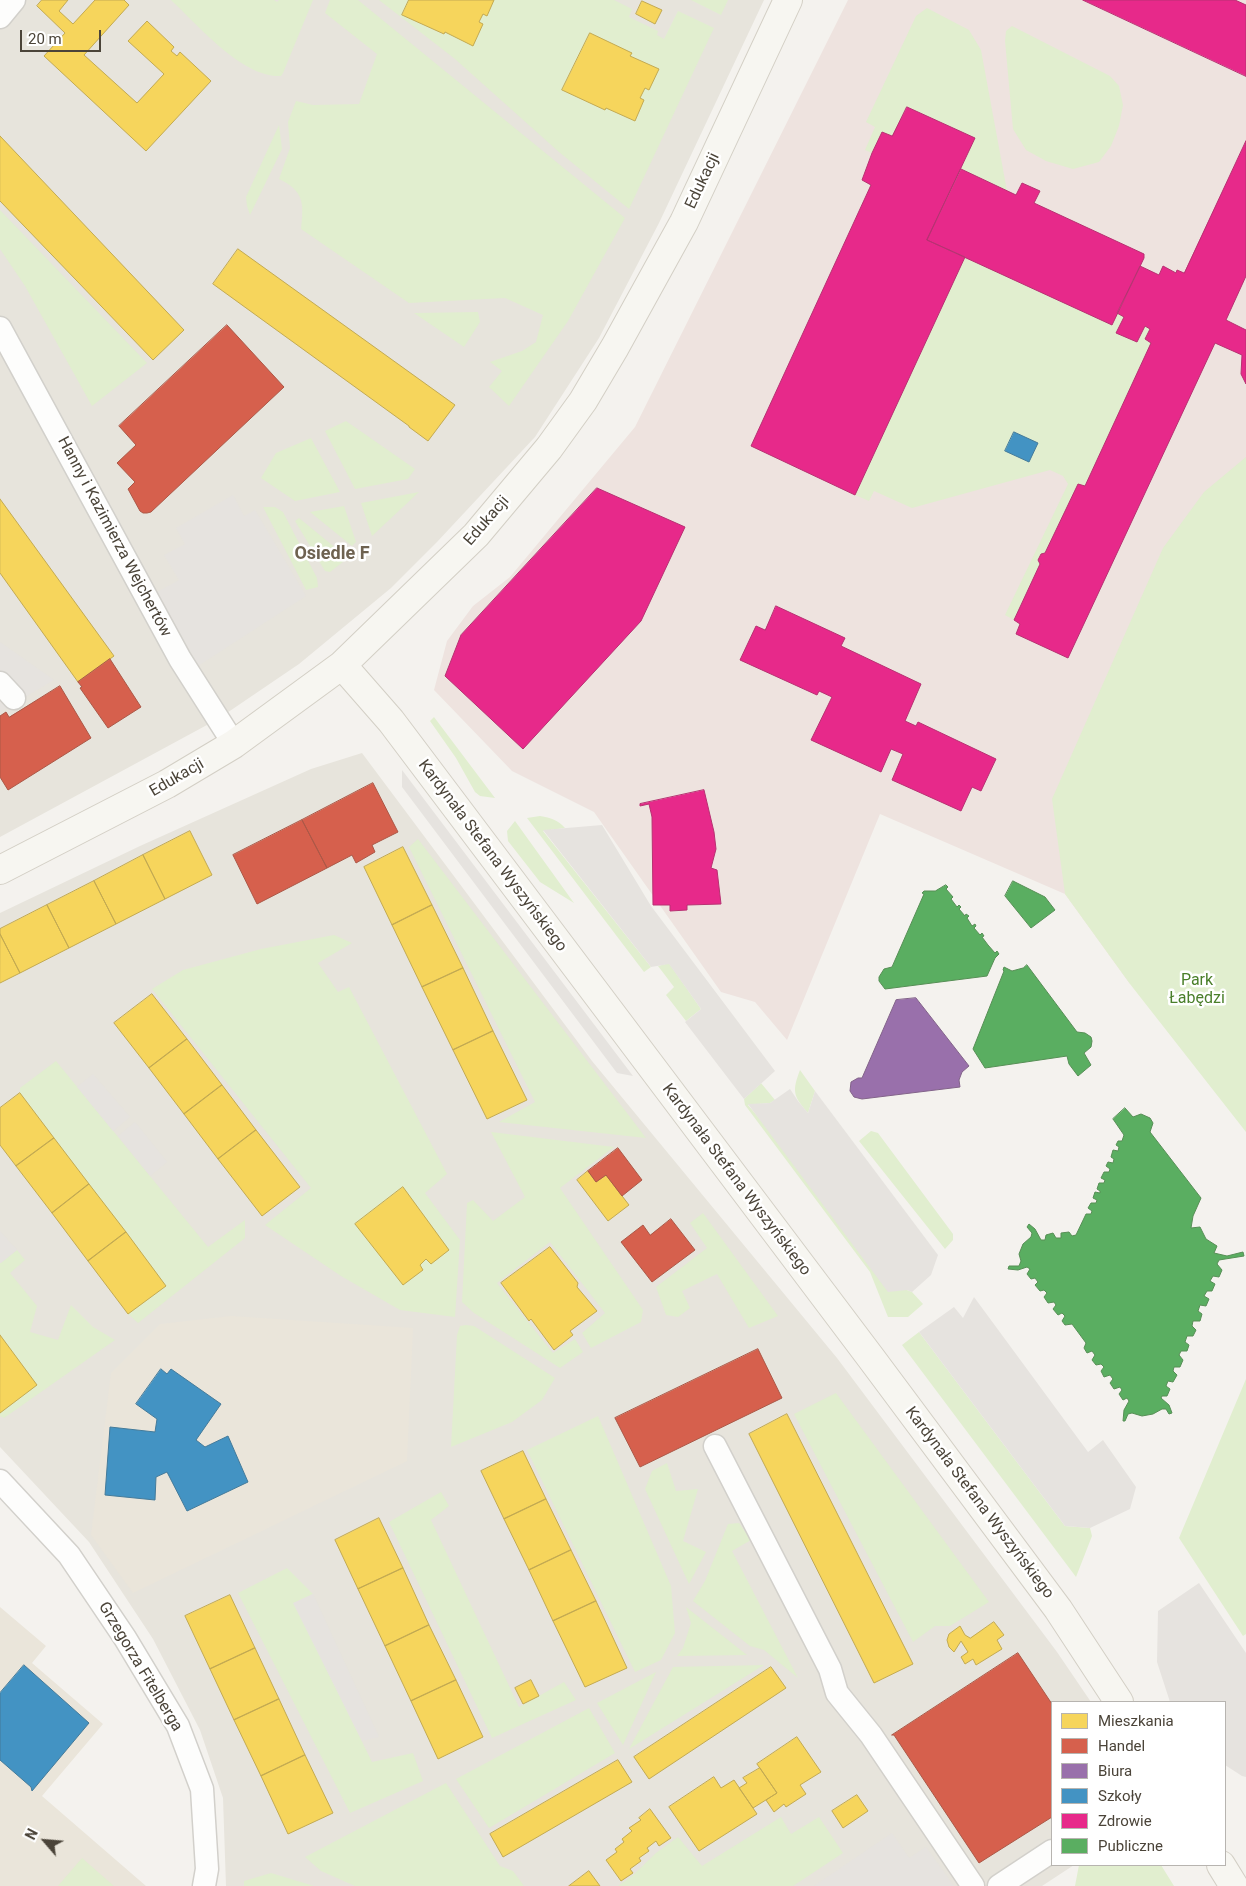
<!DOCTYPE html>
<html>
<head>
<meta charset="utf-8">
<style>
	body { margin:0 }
	#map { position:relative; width:1246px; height:1886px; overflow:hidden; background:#f4f2ee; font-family:Roboto,sans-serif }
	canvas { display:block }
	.legend { position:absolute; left:1051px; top:1701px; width:175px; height:165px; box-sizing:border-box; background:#fff; border:1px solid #b7b4b0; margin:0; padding:6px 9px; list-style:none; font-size:15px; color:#4b4439 }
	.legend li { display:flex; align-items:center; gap:10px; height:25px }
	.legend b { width:25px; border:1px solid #b7b4b0 }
	.north { position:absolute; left:20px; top:1816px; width:50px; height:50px; -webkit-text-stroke:4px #fff; paint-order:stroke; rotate:297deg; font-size:14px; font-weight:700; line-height:20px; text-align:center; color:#4b4439 }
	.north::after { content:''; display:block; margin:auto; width:18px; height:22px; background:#4b4439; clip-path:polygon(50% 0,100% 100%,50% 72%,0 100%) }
	.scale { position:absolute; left:20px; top:30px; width:81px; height:22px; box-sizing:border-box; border:2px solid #4b4439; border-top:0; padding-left:6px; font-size:15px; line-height:18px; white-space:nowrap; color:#4b4439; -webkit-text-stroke:4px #fff; paint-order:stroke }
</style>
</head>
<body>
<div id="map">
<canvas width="1246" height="1886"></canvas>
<ul class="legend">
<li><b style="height:14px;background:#f6d55c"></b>Mieszkania</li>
<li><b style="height:14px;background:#d6604d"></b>Handel</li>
<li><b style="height:14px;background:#9970ab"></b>Biura</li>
<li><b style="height:14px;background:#4393c3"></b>Szkoły</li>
<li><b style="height:14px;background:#e7298a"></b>Zdrowie</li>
<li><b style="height:14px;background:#5aae61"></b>Publiczne</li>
</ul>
<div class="north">N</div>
<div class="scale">20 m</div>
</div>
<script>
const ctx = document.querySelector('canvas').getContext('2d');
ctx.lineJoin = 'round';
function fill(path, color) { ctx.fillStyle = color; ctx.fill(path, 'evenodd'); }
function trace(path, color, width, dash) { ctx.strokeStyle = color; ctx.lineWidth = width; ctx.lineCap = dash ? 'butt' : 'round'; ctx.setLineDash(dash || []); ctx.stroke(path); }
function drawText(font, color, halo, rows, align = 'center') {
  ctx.font = font + ' Roboto,sans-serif'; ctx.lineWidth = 5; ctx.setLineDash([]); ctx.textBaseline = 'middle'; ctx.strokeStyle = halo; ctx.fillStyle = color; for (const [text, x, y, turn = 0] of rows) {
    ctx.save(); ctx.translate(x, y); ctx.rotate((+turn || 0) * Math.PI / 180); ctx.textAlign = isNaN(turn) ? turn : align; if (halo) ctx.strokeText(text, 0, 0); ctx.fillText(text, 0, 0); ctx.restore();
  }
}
fill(new Path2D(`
	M0,0H764L659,223L599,338L535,437L437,542L391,588L299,664L218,719L0,837Z
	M362,753L592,1061L837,1358L1057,1652L1091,1702H1052V1865H1074L1042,1886H226L223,1798L200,1730L153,1639L89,1542L0,1447V913L140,846L311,769Z`), '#e7e4dc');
fill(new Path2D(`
	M231,1316L413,1328L407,1461L133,1593L91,1535L111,1373L160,1324Z
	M0,1607L46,1646L32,1663L103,1724L42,1796L146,1886H0Z`), '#eae5da');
fill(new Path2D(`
	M848,0H1246V879L1130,984L1065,894L880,814L787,1040L755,1002L721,992L594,812L512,771L434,690L447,641L473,606L510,577L635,427Z`), '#eee3df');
fill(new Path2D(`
	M171,0H274L277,2L279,0H313L283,73L281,76C242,78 198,25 171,0Z
	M330,0H358L625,218L568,321L509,406L489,387L502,371L490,362L522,351L536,342L543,315L505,298L409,303L301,229C304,203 304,191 279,179L290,148L288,122L296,101L313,105L359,104L377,54L325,13Z
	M379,0H409L402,15L443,34L445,32L473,45L483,24L479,22L483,14L487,16L494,0H614L632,9L629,17L658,31L657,35L664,39L678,11L714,28L629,209L559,152L455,59ZM590,33L631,53L630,56L659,69L645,88L640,98L644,100L635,121L606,108L605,110L562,90Z
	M691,0H728L721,15Z
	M927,8L969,30L981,50L1007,191L961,169L975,138L907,107L892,136L872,153L865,150L875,127L866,122L916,16Z
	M1012,26L1110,76L1119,86L1123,105L1119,126L1111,146L1099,162L1073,169L1046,161L1026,150L1013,129L1005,41L1006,31Z
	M279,125L282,149L250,215L247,206L246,197Z
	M0,210L147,363L92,406L25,286L0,249Z
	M965,257L1117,313L1124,317L1116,333L1137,342L1145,317L1157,323L1151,343L1085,486L1078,484L1065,544L1028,620H1014L1005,615L1068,484L1063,476L1050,470L912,508L874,491L869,501L855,495Z
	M478,312L480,322L464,347L414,313Z
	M346,421L415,469L408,479L355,489L325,431Z
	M311,438L340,492L295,501L261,478L276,453Z
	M1246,457V1132L1130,984L1065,894L1052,799L1163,548L1204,492Z
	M419,492L372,536L361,503Z
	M344,506L356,542L352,546L310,512Z
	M263,507H275L283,512L317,578L318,587L306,590Z
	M299,518L348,558L330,572L325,571L295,521Z
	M434,717L495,798L480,796L475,792L456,758L430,721Z
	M540,816C551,818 558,820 565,828L543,831L651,967L644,972L527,818Z
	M515,821L574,903L540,882L508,841L507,831Z
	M418,839L646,1138L499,1122L535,1102L409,847Z
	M334,935L352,943L318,963L338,992L349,987L447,1174L425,1193L460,1240L455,1317L400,1310L341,1276L265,1225L311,1188L152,989L183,970L261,949Z
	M669,963L701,1009L686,1021L666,995L674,987L658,966Z
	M56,1061L208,1247L245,1220V1238L138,1323L128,1314L166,1286L20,1093V1088Z
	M800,1070L815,1091L808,1113C793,1096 792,1091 800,1070Z
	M761,1083L775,1100L770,1103L748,1105L907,1290L912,1292L923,1304L908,1317H888L870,1272L745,1105L744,1099Z
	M871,1131L878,1133L953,1234V1240L945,1249L859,1141Z
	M491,1132L614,1147L560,1188L643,1310L641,1322L591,1348L582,1333L605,1313L550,1242L497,1283L553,1353L575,1339L583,1352L560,1368L474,1313L462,1302L467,1203L473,1200L493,1221L525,1197Z
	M703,1213L778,1316L749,1328L717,1274L682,1291L690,1308L678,1317L666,1315L656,1287L707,1248L690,1223Z
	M17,1250L25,1260L10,1273L37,1306L30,1332L58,1340L71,1305L93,1327L115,1340L4,1418L0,1416V1413L37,1385L0,1335V1263Z
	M466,1325L474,1326L555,1378L542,1400L512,1422L451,1447L457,1335L460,1326Z
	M919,1332L1065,1526L1090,1528L1092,1536L1076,1577L902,1345Z
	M1246,1379V1634L1243,1636L1179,1538Z
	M836,1393L989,1602L950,1626H935L913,1642L794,1414Z
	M598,1416L671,1586L675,1633L661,1660L635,1672L527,1450Z
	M667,1463L676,1491L698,1489L683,1541L706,1552L689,1584L645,1489L652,1471Z
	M441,1492L449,1506L431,1520L519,1707L564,1682L576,1700L492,1738L389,1522Z
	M739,1523L751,1540L732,1551L798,1678L764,1650L750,1646L693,1601L705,1581L728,1524Z
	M287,1568L313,1594L294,1603L372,1762L413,1753L423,1781L350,1813L238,1593Z
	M686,1607L747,1655L677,1656L683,1648L691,1623Z
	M764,1665L629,1749L673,1667Z
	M656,1672L623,1745L597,1703Z
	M589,1708L615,1753L489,1828L456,1779Z
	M446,1783L500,1866L513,1871L524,1886H355L321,1871L305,1857Z
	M781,1817L791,1834L819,1817L843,1853L793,1886H618L632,1876L656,1853L678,1837L702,1866Z
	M82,1858L114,1886H58Z
	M1079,1865H1161L1174,1886H1075Z
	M271,1873L314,1886H244V1881Z`), '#e1eecf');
fill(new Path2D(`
	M233,495L244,516L255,510L306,596L198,666L157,592L179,580L164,555L185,544L176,528Z
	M0,642L54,680L0,712Z
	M402,770L633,1076L617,1073L402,787Z
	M602,825L651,906L775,1071L744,1099L685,1022L701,1009L669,964L651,967L543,830Z
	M93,1074L130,1117L113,1131L77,1087Z
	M790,1089L798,1101L808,1113L815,1091L938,1255L931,1275L912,1292L907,1290L888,1292L748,1104L770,1103Z
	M135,1122L167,1162L150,1176L118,1136Z
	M0,1231L17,1250L1,1263H0Z
	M974,1297L1088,1452L1103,1440L1136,1487L1130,1509L1090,1528L1065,1526L919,1332L954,1307L963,1318Z
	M1199,1583L1246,1653V1777L1242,1776L1225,1765V1702H1170L1157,1662L1158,1611Z
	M313,1594L379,1737L362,1741L293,1603Z
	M892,1833L909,1858L926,1847L954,1886H814Z`), '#e6e3df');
const homes = new Path2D(`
	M42,0H68L59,11L73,24L95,0H124L129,5L84,55L137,103L164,74L128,41L147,21L174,47L171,51L177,56L180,52L211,81L146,151L44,56L65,33L37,6Z
	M409,0H494L487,16L483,14L479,22L483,24L473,46L445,32L444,34L402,15Z
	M642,1L662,10L655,24L636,14Z
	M590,33L632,53L630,56L659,69L649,90L645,88L640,98L644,100L635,121L606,108L605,110L562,90Z
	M0,136L184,330L153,360L0,201Z
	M238,249L455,405L428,441L409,427V426L213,284Z
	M0,499L114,656L78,682L0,573Z
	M190,831L212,875L165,899L143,855Z
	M403,847L432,905L392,925L364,867Z
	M143,855L165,899L116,924L94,881Z
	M94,881L116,924L69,948L47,905Z
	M47,905L69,948L20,973L0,934V929Z
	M432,905L463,968L422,987L392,925Z
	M0,934L20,973L0,983Z
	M463,968L493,1031L453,1050L422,987Z
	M152,994L187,1039L149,1068L114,1023Z
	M493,1031L527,1100L487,1119L453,1050Z
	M187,1039L222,1085L184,1114L149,1068Z
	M222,1085L256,1130L218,1159L184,1114Z
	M20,1093L54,1138L16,1166L0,1145V1108Z
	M256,1130L300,1187L262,1216L218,1159Z
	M54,1138L89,1184L52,1213L16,1166Z
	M588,1171L596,1182L606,1175L629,1205L608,1221L577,1180Z
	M89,1184L126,1232L88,1261L52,1213Z
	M403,1187L449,1250L431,1264L426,1259L420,1265L423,1270L403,1285L355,1224Z
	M126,1232L166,1286L128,1314L88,1261Z
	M550,1247L578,1283L577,1287L597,1311L570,1331L573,1335L554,1350L531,1319L529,1321L501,1283Z
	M0,1335L37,1385L0,1413Z
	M787,1414L913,1664L874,1683L749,1434Z
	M523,1451L546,1499L504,1519L481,1471Z
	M546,1499L571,1550L529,1570L504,1519Z
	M379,1518L403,1568L358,1589L335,1540Z
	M571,1550L596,1601L553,1621L529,1570Z
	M403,1568L429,1625L385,1646L358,1589Z
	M230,1595L255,1648L210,1669L185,1616Z
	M596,1601L627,1668L585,1687L553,1621Z
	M994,1622L1004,1635L997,1640L1002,1649L976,1665L973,1659L965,1664L961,1657L968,1652L961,1641L954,1652L949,1647L947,1640L949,1634L960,1626L965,1635L970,1638Z
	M429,1625L456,1680L411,1701L385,1646Z
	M255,1648L279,1699L234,1720L210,1669Z
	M771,1667L786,1688L649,1779L634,1757Z
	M456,1680L483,1737L438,1759L411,1701Z
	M531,1680L539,1696L523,1704L515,1688Z
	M279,1699L305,1755L261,1776L234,1720Z
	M797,1737L821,1772L800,1785L806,1794L786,1807L784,1804L774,1812L766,1800L777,1793L757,1764Z
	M305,1755L333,1813L288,1834L261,1776Z
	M618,1760L632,1782L503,1857L490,1834Z
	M760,1768L777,1793L753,1808L739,1788L747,1783L743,1778Z
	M714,1777L721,1788L734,1780L757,1814L699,1851L669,1807Z
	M857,1795L868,1811L843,1828L832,1811Z
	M650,1809L671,1838L659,1846L656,1841L647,1848L649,1851L639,1858L641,1861L630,1869L633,1873L621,1881L606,1860L617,1852L615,1849L624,1842L622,1839L632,1831L629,1828L641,1820L639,1818Z
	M589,1871L600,1886H569Z`);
fill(homes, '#f6d55c');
trace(homes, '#c3aa52', 1);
const shops = new Path2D(`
	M227,325L284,387L151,512L147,513H143L140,511L128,489L135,482L117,463L136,445L119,426Z
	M110,659L141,707L108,728L80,688L82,687L78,682Z
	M60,686L91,738L8,790L0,777V716L6,712L9,717Z
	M373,783L398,832L372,845L375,852L356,863L352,855L327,868L302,820Z
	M302,820L327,868L257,904L233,855Z
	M618,1148L642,1180L622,1196L606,1175L596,1182L588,1171Z
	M671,1219L695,1250L652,1282L621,1242L643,1225L650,1235Z
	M758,1349L782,1398L640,1467L615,1418Z
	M1018,1653L1052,1704V1817L979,1863L894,1735H892Z`);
fill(shops, '#d6604d');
trace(shops, '#ac5847', 1);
const offices = new Path2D(`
	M916,998L969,1066L962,1072L959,1080L960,1087L862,1099L854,1097L850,1091L851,1082L858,1078H862L896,1000Z`);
fill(offices, '#9970ab');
trace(offices, '#826389', 1);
const schools = new Path2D(`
	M1014,432L1038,443L1029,462L1005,451Z
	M161,1369L167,1374L171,1369L221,1404L196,1440L205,1447L228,1436L248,1482L187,1511L167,1472L156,1477L155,1500L105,1495L110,1427L155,1432L157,1419L136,1404Z
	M24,1665L89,1723L32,1791L31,1787L0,1760V1693Z`);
fill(schools, '#4393c3');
trace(schools, '#457b9a', 1);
const health = new Path2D(`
	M1083,0H1235L1246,5V76Z
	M907,107L975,138L927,240L965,257L855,495L751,446L871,185L862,180L872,153L882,132L892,136Z
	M1246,141V276L1226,320L1246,330V384L1241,374L1242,355L1215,343L1068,658L1016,634L1020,624L1014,620L1040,564L1038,560L1041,554L1045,553L1078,484L1085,486L1151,343L1145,339L1150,329L1145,326L1137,342L1116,333L1124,317L1117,313L1140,266L1159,275L1163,266L1176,273L1177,270L1184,273Z
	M961,169L1016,195L1022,183L1040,191L1034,203L1144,254V258L1112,325L927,240Z
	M597,488L685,527L641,621L523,749L445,676L461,635Z
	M776,606L845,638L841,646L921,684L905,721L916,726L918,722L996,759L981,791L972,787L961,811L892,780L903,754L891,749L881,772L811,740L832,697L819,691L817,695L740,660L756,626L765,630Z
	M704,790L714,832L716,849L711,868L717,870L721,904L687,905V910L670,911V905H653L652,817L649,804L640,806V804Z`);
fill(health, '#e7298a');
trace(health, '#b83172', 1);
const public = new Path2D(`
	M1013,881L1045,897L1055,910L1031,928L1005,896Z
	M946,885L948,887L946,889L953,897L951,899L957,907L959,905L961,907L959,909L965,916L966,914L969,916L967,918L972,926L975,924L976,926L974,928L980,935L982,933L984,936L982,937L988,945L995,953L997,951L999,954L995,958L987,976L885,989L879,981V977L884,969L892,967L924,894L922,893L924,891H935Z
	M1027,965L1077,1032L1085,1033L1091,1037L1092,1041L1091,1047L1084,1053L1091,1065L1078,1076L1069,1064L1067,1056L985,1068L973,1049L1004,971L1003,970L1004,967L1012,971L1023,968Z
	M1125,1108L1133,1117L1141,1114L1150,1118L1153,1123L1150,1132L1201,1198L1193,1216L1191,1228L1200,1227L1206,1239L1217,1246L1214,1253L1227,1256L1243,1252L1244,1256L1219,1260L1217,1264L1222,1270L1219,1277L1213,1276L1210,1281L1215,1284L1212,1291H1207L1204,1296L1209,1299L1206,1306L1200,1305L1198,1311L1202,1314L1200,1321H1193L1192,1326L1196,1330L1193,1336H1187L1185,1342L1189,1345L1187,1351H1181L1179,1355L1183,1360L1180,1367H1174L1173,1371L1177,1375L1173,1382L1168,1381L1166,1386L1170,1389L1167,1396H1162L1161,1398L1169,1405L1172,1413L1169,1414L1166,1409H1162L1153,1414L1142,1416L1132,1413L1128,1414L1125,1421H1123L1124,1410L1129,1401L1127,1398L1123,1400L1119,1394L1122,1390L1120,1387L1114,1389L1110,1383L1113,1379L1110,1375L1104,1377L1101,1371L1104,1367L1101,1364L1096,1365L1092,1360L1095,1355L1092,1351L1087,1353L1084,1348L1086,1343L1072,1324L1065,1325L1062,1321L1065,1316L1062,1313L1058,1315L1053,1309L1056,1305L1054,1302L1048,1303L1044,1297L1047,1293L1044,1290L1040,1291L1035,1285L1038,1282L1035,1278L1031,1279L1027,1274L1030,1269L1027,1267L1018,1270L1008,1269L1009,1266H1019L1021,1261L1019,1254L1023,1244L1031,1237L1032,1233L1027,1227L1029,1224L1035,1229L1041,1240H1045L1046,1235L1053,1233L1056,1238H1061V1233L1069,1232L1072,1236L1076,1235L1086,1214H1091L1092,1211L1088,1208L1091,1203H1096L1097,1200L1093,1198L1095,1192L1100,1193V1191L1097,1189L1099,1183H1104L1105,1180L1101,1178L1104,1172H1109L1110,1169L1106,1166L1108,1162L1113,1163L1114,1159L1111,1157L1113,1150L1118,1151L1119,1147L1116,1145L1118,1141H1122L1124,1135L1113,1119Z`);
fill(public, '#5aae61');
trace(public, '#568e55', 1);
const street = new Path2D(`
	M0,17L14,0
	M0,328L180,659L234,744
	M0,683L14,698
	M715,1446L830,1669L837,1693L871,1735L973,1886
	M0,1481L69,1555L125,1638L178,1726L202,1789L207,1869L204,1886
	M999,1886L1052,1851`);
const secondary = new Path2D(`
	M342,665L391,721L871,1358L1058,1609L1119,1702
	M0,870L167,784L234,744L342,665L476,535L549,448L583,401L615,347L684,222L788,0
	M1221,1865L1234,1886`);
trace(street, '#d2d0cb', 25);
trace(secondary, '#d3cfc5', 30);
trace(street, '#fdfdfc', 22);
trace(secondary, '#f7f6f1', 28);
drawText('16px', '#4b4439', '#fff', [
	["Edukacji",703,181,-65],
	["Edukacji",487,521,-49],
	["Hanny i Kazimierza Wejchertów",114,537,62],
	["Edukacji",177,778,-30],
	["Kardynała Stefana Wyszyńskiego",492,856,53],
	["Kardynała Stefana Wyszyńskiego",736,1180,53],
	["Kardynała Stefana Wyszyńskiego",979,1503,53],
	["Grzegorza Fitelberga",140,1667,59]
]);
drawText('16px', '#4a7f2a', '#fff', [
	["Park",1197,981],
	["Łabędzi",1197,999]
]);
drawText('bold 18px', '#6e6250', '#fff', [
	["Osiedle F",332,554]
]);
</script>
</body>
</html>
